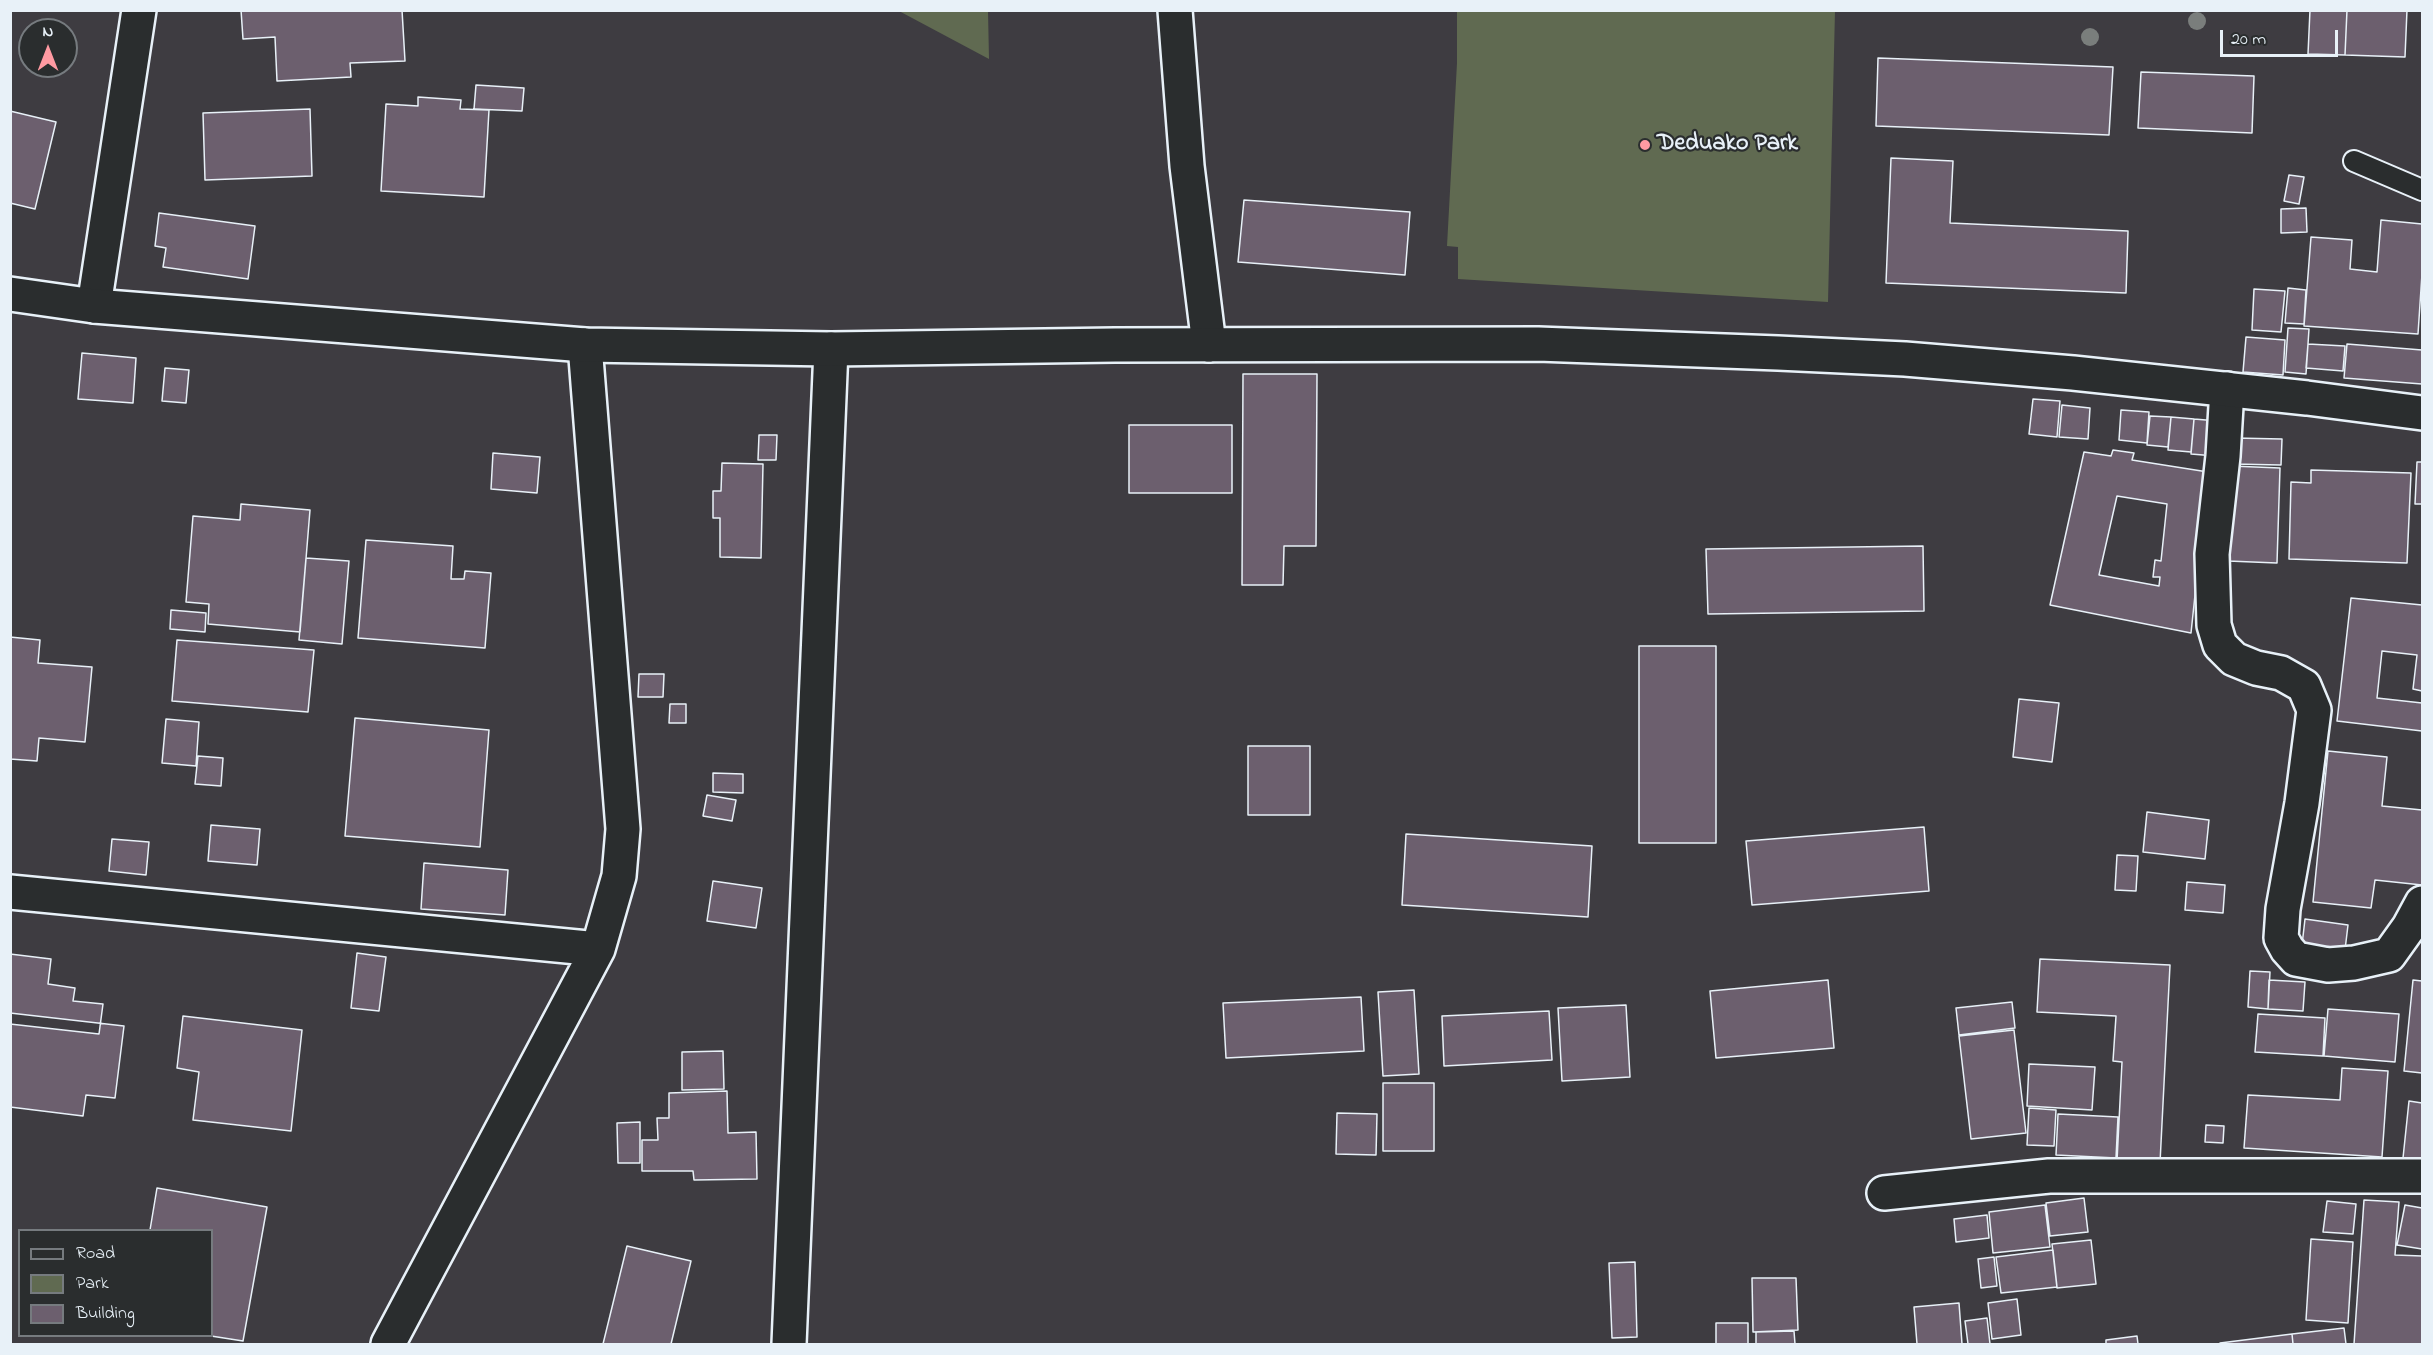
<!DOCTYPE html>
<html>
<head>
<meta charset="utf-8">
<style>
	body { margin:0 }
	#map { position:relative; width:2433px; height:1355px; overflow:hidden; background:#3e3c41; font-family:"Indie Flower",sans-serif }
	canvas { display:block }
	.frame { position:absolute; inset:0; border:12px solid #e8f1f8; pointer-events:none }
	.legend { position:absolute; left:18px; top:1229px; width:195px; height:108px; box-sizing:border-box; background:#2a2d2e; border:2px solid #767b7f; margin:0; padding:8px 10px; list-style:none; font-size:18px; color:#e8f1f8 }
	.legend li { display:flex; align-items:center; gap:12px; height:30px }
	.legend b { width:30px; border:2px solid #767b7f }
	.north { position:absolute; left:18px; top:18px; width:60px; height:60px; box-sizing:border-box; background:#2a2d2e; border:2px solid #767b7f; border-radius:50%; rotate:0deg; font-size:16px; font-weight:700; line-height:24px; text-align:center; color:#e8f1f8 }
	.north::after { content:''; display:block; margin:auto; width:21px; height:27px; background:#ff9aa2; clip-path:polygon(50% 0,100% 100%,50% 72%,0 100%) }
	.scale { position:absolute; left:2220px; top:30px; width:118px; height:27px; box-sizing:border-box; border:3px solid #e8f1f8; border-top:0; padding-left:8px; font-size:18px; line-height:21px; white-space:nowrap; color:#e8f1f8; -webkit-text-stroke:4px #2a2d2e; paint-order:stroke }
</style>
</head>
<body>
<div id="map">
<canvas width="2433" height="1355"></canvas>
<div class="frame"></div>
<ul class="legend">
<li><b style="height:8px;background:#2a2d2e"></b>Road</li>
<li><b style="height:16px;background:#606a51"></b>Park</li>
<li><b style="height:16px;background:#6c5f6e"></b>Building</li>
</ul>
<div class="north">N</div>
<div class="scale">20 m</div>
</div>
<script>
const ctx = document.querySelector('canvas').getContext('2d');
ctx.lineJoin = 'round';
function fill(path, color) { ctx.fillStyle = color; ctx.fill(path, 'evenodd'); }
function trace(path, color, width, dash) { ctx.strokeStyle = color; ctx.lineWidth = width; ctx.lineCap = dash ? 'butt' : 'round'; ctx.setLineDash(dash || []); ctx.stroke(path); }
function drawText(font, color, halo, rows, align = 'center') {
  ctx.font = font + ' "Indie Flower",sans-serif'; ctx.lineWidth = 4.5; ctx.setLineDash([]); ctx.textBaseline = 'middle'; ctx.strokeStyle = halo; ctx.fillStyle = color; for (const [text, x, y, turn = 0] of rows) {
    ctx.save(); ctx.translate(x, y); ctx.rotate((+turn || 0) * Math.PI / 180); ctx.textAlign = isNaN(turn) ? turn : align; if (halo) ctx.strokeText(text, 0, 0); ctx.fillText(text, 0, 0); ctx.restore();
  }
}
fill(new Path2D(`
	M899,11H988L989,59Z
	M1457,11H1835L1828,302L1458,279V247L1447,246L1457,63Z`), '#606a51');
const building = new Path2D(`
	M241,10H402L405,61L350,63L351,77L277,81L275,37L243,39Z
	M2310,10H2347L2345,55L2308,54Z
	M2347,10H2407L2405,57L2345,55Z
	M1878,58L2113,67L2109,135L1876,126Z
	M2141,72L2254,76L2252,133L2138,128Z
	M476,85L524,88L522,111L474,109Z
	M418,97L461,100L460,109L489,110L484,197L381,191L386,104L418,106Z
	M310,109L312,176L205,180L203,113Z
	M10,111L56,122L35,209L10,203Z
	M1891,158L1953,161L1950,223L2128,231L2126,293L1886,283Z
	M2289,175L2304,177L2299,204L2284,201Z
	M1244,200L1410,212L1405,275L1238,262Z
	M2306,208L2307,232L2281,233V209Z
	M159,213L255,226L248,279L163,267L166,248L155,246Z
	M2381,220L2422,224V274L2418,334L2304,326L2311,237L2352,240L2350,269L2377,272Z
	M2288,288L2306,290L2304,324L2285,323Z
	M2254,289L2285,291L2281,332L2252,330Z
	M2288,328L2309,329L2306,374L2285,372Z
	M2246,337L2285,340L2283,375L2243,372Z
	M2308,344L2345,346L2343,371L2306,368Z
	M2347,344L2422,350V384L2344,378Z
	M82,353L136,358L133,403L78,399Z
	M165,368L189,370L186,403L162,401Z
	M1243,374H1317L1316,546H1284L1283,585H1242Z
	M2033,399L2060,401L2057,437L2029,434Z
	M2062,405L2090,408L2088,439L2059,437Z
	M2121,410L2149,412L2147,443L2119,440Z
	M2150,416L2171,417L2168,447L2147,445Z
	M2171,417L2194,419L2191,452L2168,450Z
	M2194,419L2218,421L2215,456L2191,454Z
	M1129,425H1232V493H1129Z
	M759,435H777L776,460H758Z
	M2234,438L2282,439L2281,465L2233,464Z
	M2113,450L2134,453L2132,460L2208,472L2191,633L2050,605L2084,452L2111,456ZM2117,496L2167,504L2161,561L2155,560L2153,577H2160L2159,586L2099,575Z
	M493,453L540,457L537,493L491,489Z
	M2417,462H2422V504H2415Z
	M722,463L763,464L761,558L720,557V518H713V491H721Z
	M2231,466L2280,468L2277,563L2228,561Z
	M2311,470L2411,473L2407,563L2289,559L2291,482L2311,483Z
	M241,504L310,510L300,632L208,624L209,604L186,602L193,516L240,520Z
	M366,540L453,546L451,579H464L465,571L491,573L485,648L358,638Z
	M1923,546L1924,611L1708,614L1706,549Z
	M306,558L349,561L342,644L299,640Z
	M2351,598L2422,605V691L2413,689L2417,655L2382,651L2377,698L2422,703V731L2337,721Z
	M171,610L206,613L205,632L170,629Z
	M10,637L40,640L38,663L92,667L85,742L39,738L37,761L10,759Z
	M177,640L314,650L308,712L172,701Z
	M1639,646H1716V843H1639Z
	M639,674H664L663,697H638Z
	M2019,699L2059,703L2052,762L2013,757Z
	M670,704H686V723H669Z
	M355,718L489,730L480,847L345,836Z
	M166,719L199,722L196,766L162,763Z
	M1248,746H1310V815H1248Z
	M2328,751L2387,757L2382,806L2422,810V885L2375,880L2371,908L2313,902Z
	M198,756L223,758L221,786L195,784Z
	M713,773L743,774V793L713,792Z
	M707,795L736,800L732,821L703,816Z
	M2147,812L2209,820L2205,859L2143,852Z
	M211,825L260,829L257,865L208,861Z
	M1924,827L1929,891L1752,905L1746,841Z
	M1406,834L1592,846L1588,917L1402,905Z
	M112,839L149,842L146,875L109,871Z
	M2117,855L2138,856L2136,891L2115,890Z
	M424,863L508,870L505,915L421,909Z
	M713,881L762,888L756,928L707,921Z
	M2187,882L2225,885L2223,913L2185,910Z
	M2305,919L2348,925L2345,950L2302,945Z
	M357,953L386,957L379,1011L351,1008Z
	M10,954L51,959L48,984L75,988L73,1001L103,1004L99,1034L10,1024Z
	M2040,959L2170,965L2160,1163L2117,1161L2122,1062L2113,1061L2116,1016L2037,1012Z
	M2250,971L2270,972L2268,1009L2248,1007Z
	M1828,980L1834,1048L1716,1058L1710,991Z
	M2269,980L2305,982L2303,1011L2268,1009Z
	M2413,980L2422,981V1073L2404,1071Z
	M1414,990L1419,1074L1383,1076L1378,992Z
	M1361,997L1364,1051L1226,1058L1223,1003Z
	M2012,1002L2015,1028L1959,1035L1956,1008Z
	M1626,1005L1630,1077L1562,1081L1558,1008Z
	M2328,1009L2399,1014L2395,1062L2324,1056Z
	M1549,1011L1552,1060L1444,1066L1442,1016Z
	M10,1013L124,1026L115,1098L86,1095L83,1116L10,1107Z
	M2258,1014L2325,1018L2323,1056L2255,1052Z
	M183,1016L302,1030L291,1131L193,1120L199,1072L177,1068Z
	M2014,1030L2026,1133L1971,1139L1959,1036Z
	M723,1051L724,1089L682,1090V1052Z
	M2029,1064L2095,1067L2092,1110L2027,1106Z
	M2342,1068L2388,1071L2382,1157L2244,1148L2248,1095L2340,1100Z
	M1383,1083H1434V1151H1383Z
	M727,1091L728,1133L756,1132L757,1179L694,1180L693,1171H642V1140H658L657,1118H669V1093Z
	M2409,1101L2422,1103V1160L2403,1158Z
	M2029,1108L2056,1110L2054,1146L2027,1145Z
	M1337,1113L1377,1114L1376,1155L1336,1154Z
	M2058,1114L2118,1117L2116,1158L2056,1155Z
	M640,1122V1163H618L617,1123Z
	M2206,1125L2224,1126L2223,1143L2205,1142Z
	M157,1188L267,1207L243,1341L211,1336L212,1230H150Z
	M2084,1198L2088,1232L2050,1236L2046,1203Z
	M2364,1200L2399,1202L2395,1255L2422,1256V1344H2354Z
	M2327,1201L2356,1204L2353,1234L2323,1232Z
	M2045,1205L2050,1247L1993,1253L1989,1212Z
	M2405,1205L2422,1208V1249L2397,1245Z
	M1987,1215L1989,1238L1956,1242L1954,1219Z
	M2311,1239L2353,1242L2348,1323L2306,1320Z
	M2091,1240L2096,1284L2057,1288L2052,1244Z
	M627,1246L691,1261L671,1344H603Z
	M2053,1250L2057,1287L2001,1293L1996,1257Z
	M1994,1257L1997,1286L1981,1288L1978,1259Z
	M1635,1262L1637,1337L1612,1338L1609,1263Z
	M1752,1278H1796L1798,1330L1753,1332Z
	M2017,1299L2021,1335L1992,1339L1988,1303Z
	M1959,1303L1962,1344H1917L1914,1307Z
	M1987,1318L1990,1344H1968L1965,1321Z
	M1716,1323H1748V1344H1716Z
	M2344,1328L2346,1344H2293L2292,1334Z
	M1794,1331L1795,1344H1756V1332Z
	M2292,1334L2293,1344H2220V1343Z
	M2137,1336L2138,1344H2106V1340Z`);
fill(building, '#6c5f6e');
trace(building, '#e8f1f8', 1.5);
const service = new Path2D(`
	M2354,161L2422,190`);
const minor = new Path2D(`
	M1175,10L1187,166L1209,345
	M94,306L139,10
	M2227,389L2223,456L2212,554L2214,625L2220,645L2234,659L2256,668L2281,673L2304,686L2314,710L2302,803L2283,909L2281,938L2287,949L2296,959L2328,965L2354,963L2389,955L2409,927L2422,903
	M10,892L598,949
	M1884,1193L2049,1176H2422
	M388,1344L598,949L619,876L623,829L585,345
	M789,1344L831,349`);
const tertiary = new Path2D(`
	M10,294L94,306L585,345L831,349L1115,345L1538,344L1778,353L1905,359L2073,373L2307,398L2422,413`);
trace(service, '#e8f1f8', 24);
trace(minor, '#e8f1f8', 38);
trace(tertiary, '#e8f1f8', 38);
trace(service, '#2a2d2e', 20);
trace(minor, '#2a2d2e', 33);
trace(tertiary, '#2a2d2e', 33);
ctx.fillStyle = '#7a7e7c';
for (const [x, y] of [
	[2197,21],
	[2090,37]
]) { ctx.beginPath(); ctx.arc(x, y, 9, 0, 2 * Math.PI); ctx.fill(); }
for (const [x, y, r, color] of [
	[1645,145,6,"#ff9aa2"]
]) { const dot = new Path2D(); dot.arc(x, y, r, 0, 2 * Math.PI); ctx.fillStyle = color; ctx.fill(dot); trace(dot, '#2a2d2e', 2); }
drawText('bold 24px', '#e8f1f8', '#2a2d2e', [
	["Deduako Park",1657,145]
], 'left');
</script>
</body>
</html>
